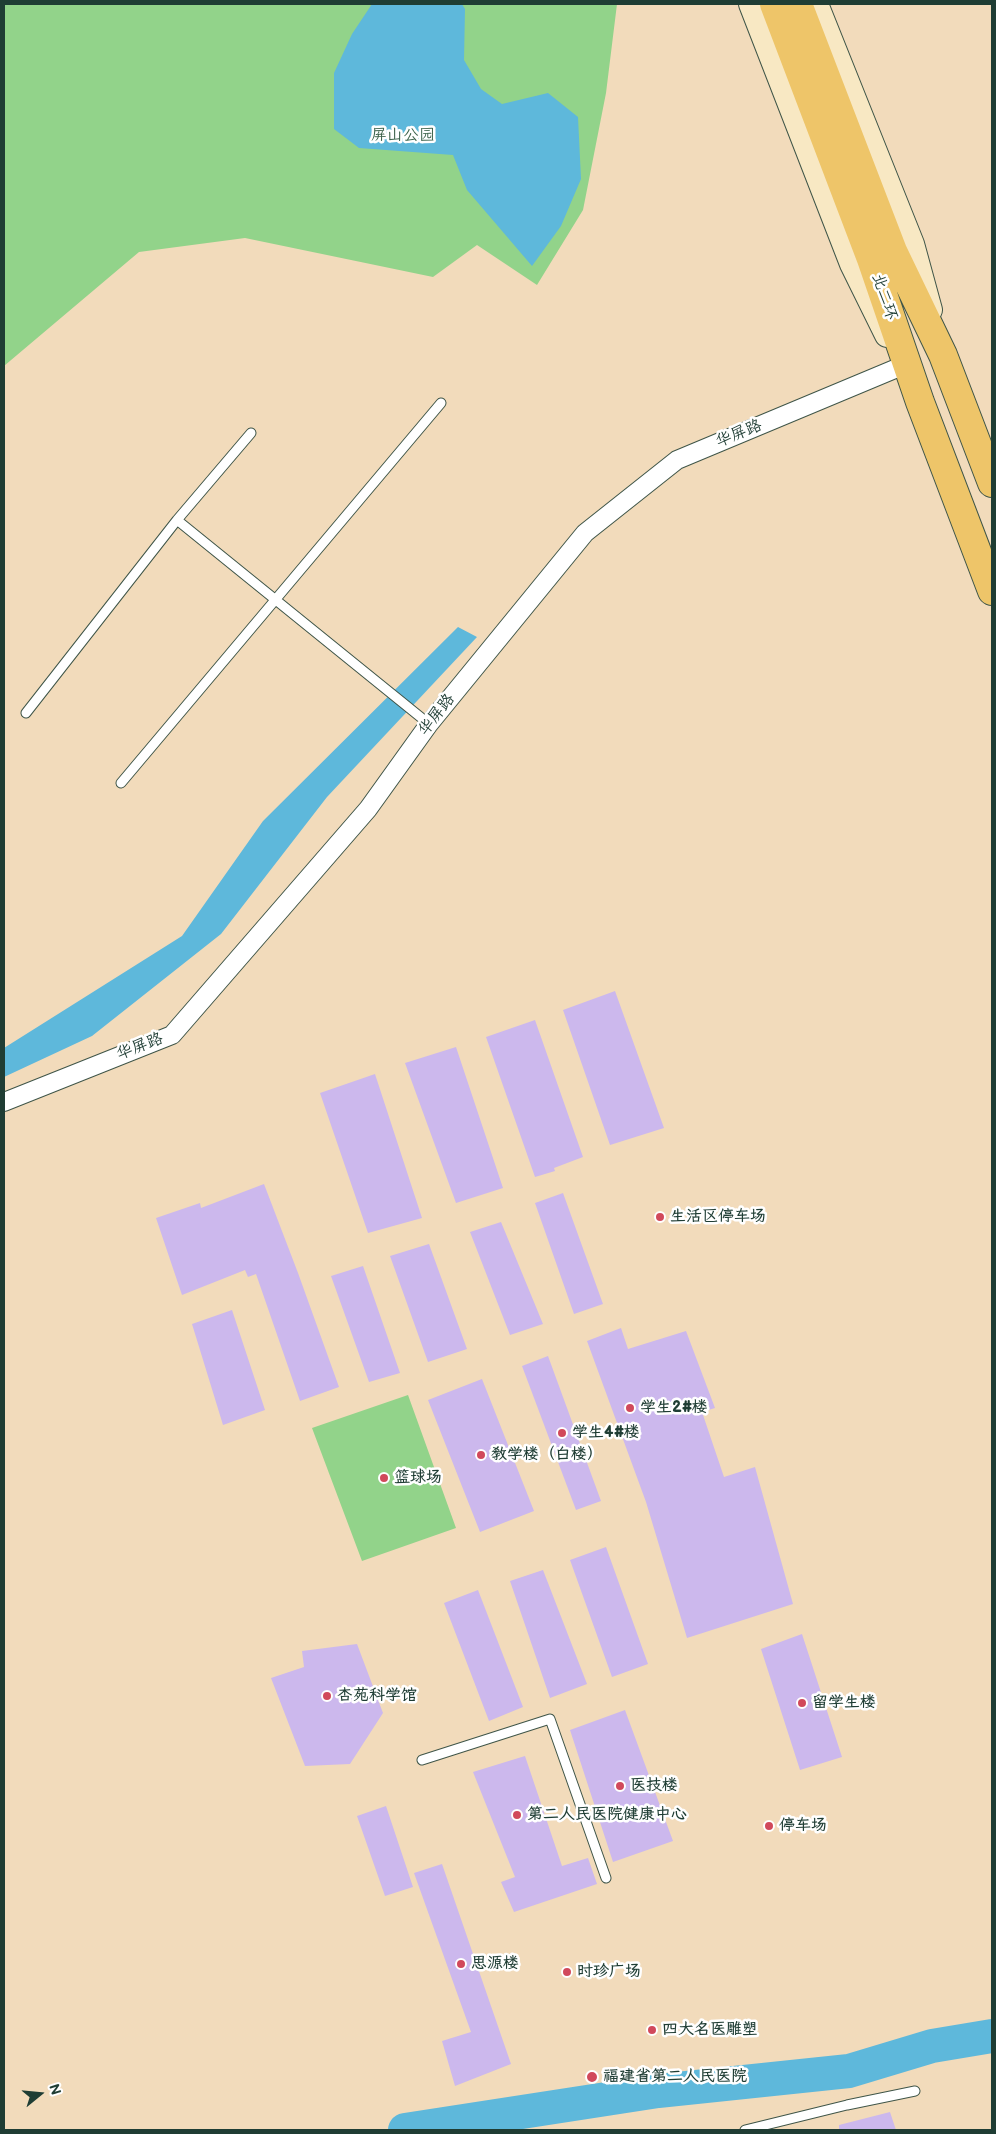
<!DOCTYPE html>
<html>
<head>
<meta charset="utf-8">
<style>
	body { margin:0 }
	#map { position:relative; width:996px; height:2134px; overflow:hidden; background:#f2dbbb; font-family:"Balsamiq Sans",sans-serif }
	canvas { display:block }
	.frame { position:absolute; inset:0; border:5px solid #1f3d34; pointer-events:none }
	.north { position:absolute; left:15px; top:2069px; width:50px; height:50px; -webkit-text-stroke:4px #fff; paint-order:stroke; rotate:73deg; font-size:14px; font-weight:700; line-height:20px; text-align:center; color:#1f3d34 }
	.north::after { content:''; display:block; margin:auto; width:18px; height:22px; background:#1f3d34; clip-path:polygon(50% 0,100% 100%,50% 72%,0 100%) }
</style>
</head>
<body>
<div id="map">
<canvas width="996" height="2134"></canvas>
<div class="frame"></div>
<div class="north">N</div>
</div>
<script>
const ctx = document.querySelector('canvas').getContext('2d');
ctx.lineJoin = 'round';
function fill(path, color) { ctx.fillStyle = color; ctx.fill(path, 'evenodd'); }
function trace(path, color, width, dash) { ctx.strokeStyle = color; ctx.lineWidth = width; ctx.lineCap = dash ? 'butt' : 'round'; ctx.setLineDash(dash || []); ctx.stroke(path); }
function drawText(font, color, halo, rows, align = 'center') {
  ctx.font = font + ' "Balsamiq Sans","LXGW WenKai TC",sans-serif'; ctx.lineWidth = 5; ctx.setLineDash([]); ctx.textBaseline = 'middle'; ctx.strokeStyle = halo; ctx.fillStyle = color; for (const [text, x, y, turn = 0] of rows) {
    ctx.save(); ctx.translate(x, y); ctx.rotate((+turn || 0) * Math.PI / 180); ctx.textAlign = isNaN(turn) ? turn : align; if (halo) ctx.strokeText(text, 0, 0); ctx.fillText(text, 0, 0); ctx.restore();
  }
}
fill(new Path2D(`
	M4,4H617L606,93L583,210L537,285L477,245L433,277L245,238L139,252L4,366Z
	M408,1395L456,1528L362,1561L312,1428Z`), '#92d38a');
fill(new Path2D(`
	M372,4H462L465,9L464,60L481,89L502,104L548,93L578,117L581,179L561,226L532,266L467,190L453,155L359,148L334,129V73L352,34Z
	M458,627L477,637L327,797L221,934L92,1036L4,1077V1048L182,936L263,821Z`), '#5eb8db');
trace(new Path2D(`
	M405,2130L658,2091L849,2071L932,2046L992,2036`), '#5eb8db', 34);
fill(new Path2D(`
	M615,991L664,1128L610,1145L563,1010Z
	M535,1020L583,1157L554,1168L555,1171L535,1177L486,1037Z
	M456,1047L503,1188L456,1203L405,1063Z
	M375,1074L422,1218L368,1233L320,1093Z
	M264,1184L298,1273L339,1387L300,1401L256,1274L248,1277L245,1270L182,1295L156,1218L200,1203L201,1208Z
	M563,1193L603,1304L574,1314L535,1203Z
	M501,1222L543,1324L510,1335L470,1232Z
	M429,1244L467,1349L428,1362L390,1256Z
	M363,1266L400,1373L369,1382L331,1276Z
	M232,1310L265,1410L223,1425L192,1324Z
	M621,1328L628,1349L686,1331L715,1408L702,1412L724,1477L755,1467L793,1604L687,1638L646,1502L587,1341Z
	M548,1356L601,1501L576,1510L522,1366Z
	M482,1379L534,1511L480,1532L428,1400Z
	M606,1547L648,1664L612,1677L570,1560Z
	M543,1570L587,1684L550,1698L510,1581Z
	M478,1590L523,1707L489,1721L444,1603Z
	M802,1634L842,1757L800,1770L761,1649Z
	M357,1644L383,1713L350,1764L305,1766L271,1678L304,1667L302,1651Z
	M625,1710L673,1841L613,1862L570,1730Z
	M525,1756L562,1866L588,1858L597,1884L514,1912L501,1882L515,1877L473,1772Z
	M386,1806L413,1887L385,1896L357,1816Z
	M442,1864L511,2064L455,2086L442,2041L471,2032L414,1873Z
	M890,2112L896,2130H839V2125Z`), '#ccb8ed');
const lane = new Path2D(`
	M177,520L429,724
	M26,713L177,520L251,433
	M121,783L441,403
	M422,1760L550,1719L606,1878
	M745,2130L847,2105L915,2091`);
const street = new Path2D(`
	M4,1102L172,1035L368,809L429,724L585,533L677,460L902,366`);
const secondary = new Path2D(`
	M751,4L852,264L887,335
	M816,4L912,244L930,310`);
const highway = new Path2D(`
	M774,4L871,259L920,402L992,591
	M798,4L893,251L943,355L992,483`);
trace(lane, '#3f5548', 11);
trace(street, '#3f5548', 20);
trace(secondary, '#3f5548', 26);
trace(highway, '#3f5548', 30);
trace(lane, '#fff', 9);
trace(street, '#fff', 18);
trace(secondary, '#f8e8c3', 24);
trace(highway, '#eec569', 28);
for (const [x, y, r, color] of [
	[660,1217,5,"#d1495b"],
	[630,1408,5,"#d1495b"],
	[562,1433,5,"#d1495b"],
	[481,1455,5,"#d1495b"],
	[384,1478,5,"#d1495b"],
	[327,1696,5,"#d1495b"],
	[802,1703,5,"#d1495b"],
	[620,1786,5,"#d1495b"],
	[517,1815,5,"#d1495b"],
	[769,1826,5,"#d1495b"],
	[461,1964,5,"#d1495b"],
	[567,1972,5,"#d1495b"],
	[652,2030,5,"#d1495b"],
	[592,2077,6,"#d1495b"]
]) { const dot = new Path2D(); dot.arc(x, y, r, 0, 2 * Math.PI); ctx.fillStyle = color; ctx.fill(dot); trace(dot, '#fff', 2); }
drawText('16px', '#3c624a', '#fff', [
	["屏山公园",403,136]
]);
drawText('16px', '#1f3d34', '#fff', [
	["北二环",884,297,71],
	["华屏路",739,434,-22],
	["华屏路",437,715,-52],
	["华屏路",140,1047,-21]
]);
drawText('bold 16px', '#1f3d34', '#fff', [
	["生活区停车场",670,1217],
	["学生2#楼",640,1408],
	["学生4#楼",572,1433],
	["教学楼（白楼）",491,1455],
	["篮球场",394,1478],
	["杏苑科学馆",337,1696],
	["留学生楼",812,1703],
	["医技楼",630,1786],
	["第二人民医院健康中心",527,1815],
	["停车场",779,1826],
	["思源楼",471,1964],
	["时珍广场",577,1972],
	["四大名医雕塑",662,2030],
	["福建省第二人民医院",603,2077]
], 'left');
</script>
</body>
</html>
